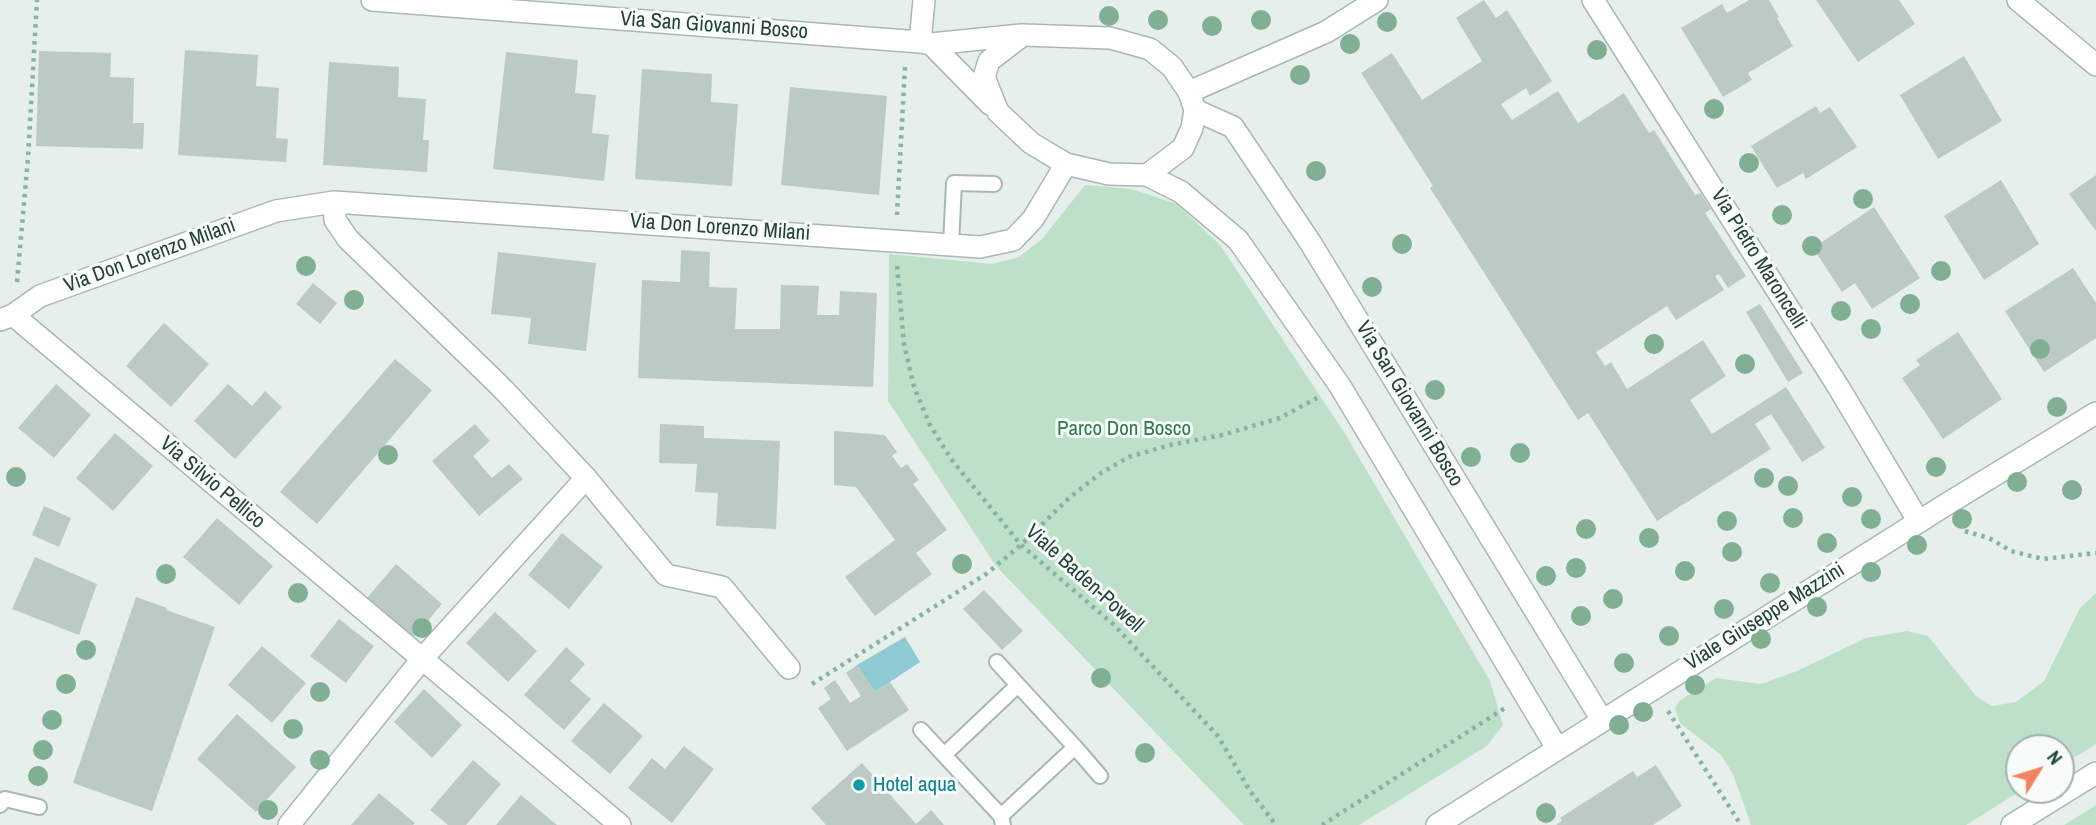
<!DOCTYPE html>
<html>
<head>
<meta charset="utf-8">
<style>
	body { margin:0 }
	#map { position:relative; width:2096px; height:825px; overflow:hidden; background:#e6efeb; font-family:"Archivo Narrow",sans-serif }
	canvas { display:block }
	.north { position:absolute; left:2005px; top:734px; width:70px; height:70px; box-sizing:border-box; background:#f7fbf9; border:2px solid #a3b1ad; border-radius:50%; rotate:52deg; font-size:19px; font-weight:700; line-height:28px; text-align:center; color:#24423a }
	.north::after { content:''; display:block; margin:auto; width:24px; height:32px; background:#f4845f; clip-path:polygon(50% 0,100% 100%,50% 72%,0 100%) }
</style>
</head>
<body>
<div id="map">
<canvas width="2096" height="825"></canvas>
<div class="north">N</div>
</div>
<script>
const ctx = document.querySelector('canvas').getContext('2d');
ctx.lineJoin = 'round';
function fill(path, color) { ctx.fillStyle = color; ctx.fill(path, 'evenodd'); }
function trace(path, color, width, dash) { ctx.strokeStyle = color; ctx.lineWidth = width; ctx.lineCap = dash ? 'butt' : 'round'; ctx.setLineDash(dash || []); ctx.stroke(path); }
function drawText(font, color, halo, rows, align = 'center') {
  ctx.font = font + ' "Archivo Narrow",sans-serif'; ctx.lineWidth = 6; ctx.setLineDash([]); ctx.textBaseline = 'middle'; ctx.strokeStyle = halo; ctx.fillStyle = color; for (const [text, x, y, turn = 0] of rows) {
    ctx.save(); ctx.translate(x, y); ctx.rotate((+turn || 0) * Math.PI / 180); ctx.textAlign = isNaN(turn) ? turn : align; if (halo) ctx.strokeText(text, 0, 0); ctx.fillText(text, 0, 0); ctx.restore();
  }
}
fill(new Path2D(`
	M1085,185L1132,189L1177,204L1220,245L1344,432L1490,681L1503,725L1487,746L1359,825H1244L996,566L888,401L889,254L993,264L1019,257L1042,239Z
	M2096,593V744L2061,766V748H2019V790H2022L1966,825H1751L1733,774L1721,755L1680,723L1675,708L1679,701L1716,678L1761,684L1797,671L1866,638L1907,631L1928,636L1976,696L1992,706L2016,702L2044,681L2080,608Z
	M2096,805V825H2064Z`), '#bfe0c8');
fill(new Path2D(`
	M905,637L920,662L875,692L857,665Z`), '#8ec9d4');
fill(new Path2D(`
	M1484,0L1496,18L1507,10L1552,81L1530,96L1526,88L1501,104L1512,120L1558,91L1578,123L1624,93L1649,133L1654,130L1695,195L1700,193L1711,209L1705,213L1746,276L1728,288L1719,274L1715,276L1724,290L1676,320L1667,306L1596,352L1605,366L1611,362L1627,389L1703,340L1726,376L1690,400L1712,434L1786,387L1825,448L1802,462L1771,414L1755,424L1771,449L1657,521L1588,413L1578,420L1430,188L1433,186L1361,73L1392,53L1422,100L1482,61L1456,18Z
	M1749,0H1769L1779,17L1777,18L1793,46L1748,73L1752,80L1723,97L1681,28L1722,4L1727,13Z
	M1816,0H1899L1915,24L1858,62Z
	M185,50L258,55L256,86L279,88L276,138L288,139L286,162L178,155Z
	M39,51L111,53L110,77L134,78L133,123H144L143,149L36,146Z
	M506,52L578,60L575,93L596,95L592,133L609,135L604,181L493,169Z
	M1964,56L2002,121L1938,159L1900,95Z
	M329,62L399,67L398,97L426,99L423,140H429L427,172L323,165Z
	M642,69L712,74L711,102L738,104L732,186L635,179Z
	M790,87L887,96L879,195L781,185Z
	M1816,106L1820,113L1830,107L1857,147L1806,179L1803,173L1777,188L1751,146Z
	M2096,175V231L2069,194Z
	M2001,180L2039,244L1984,280L1944,216Z
	M1874,207L1920,278L1872,309L1855,283L1842,292L1813,248Z
	M681,250L710,252L709,287L737,288L735,329H780L781,285L819,286L817,315H839L840,291L877,293L873,387L638,378L642,280L680,282Z
	M498,252L596,263L586,351L528,344L531,318L491,314Z
	M2073,268L2096,303V338L2044,372L2005,311Z
	M313,283L337,303L320,324L296,304Z
	M1760,304L1803,373L1788,382L1746,312Z
	M164,323L209,364L171,407L126,366Z
	M1958,332L2002,399L1943,439L1902,378L1920,365L1916,360Z
	M395,359L432,390L317,524L280,492Z
	M56,384L91,415L54,458L18,428Z
	M228,384L252,406L265,391L282,407L235,459L194,421Z
	M475,424L490,441L473,456L492,478L509,464L523,479L479,516L432,461Z
	M660,424L704,426V438L780,441L776,529L716,526L718,493L695,492L697,464L659,463Z
	M834,431L885,435L897,452L892,456L901,468L907,464L919,480L913,484L947,530L916,553L932,574L875,616L845,577L895,540L856,487L834,485Z
	M115,433L153,466L113,511L76,478Z
	M44,506L71,518L59,547L32,535Z
	M217,518L273,566L239,605L183,557Z
	M562,533L603,567L569,609L528,575Z
	M35,557L97,584L79,635L12,609Z
	M396,564L442,604L413,638L367,598Z
	M984,590L1023,631L1002,650L963,609Z
	M136,597L167,608L166,610L215,627L152,811L73,783Z
	M495,612L537,651L508,682L466,643Z
	M339,619L374,646L346,683L310,656Z
	M262,646L306,683L272,723L228,685Z
	M566,647L585,664L570,681L591,699L564,730L524,695Z
	M857,665L875,692L890,682L909,710L847,751L818,708L831,699L824,688L835,680L850,703L861,696L846,673Z
	M424,689L462,725L432,758L394,722Z
	M604,703L643,736L610,774L571,741Z
	M237,714L296,767L256,812L197,759Z
	M684,746L714,769L672,823L628,788L652,758L665,769Z
	M473,760L501,784L466,825H448L430,810Z
	M862,763L916,824L931,810L944,825H826L811,808Z
	M1656,765L1682,806L1653,825H1556L1562,821L1560,818L1633,771L1637,777Z
	M379,793L415,823L413,825H351Z
	M521,795L557,825H496Z`), '#bbcac4');
const lane = new Path2D(`
	M951,244L954,183L994,184
	M997,662L1018,685
	M921,730L944,755
	M1075,747L1100,776
	M0,805L5,799L39,807
	M1001,816L1075,747L1018,685L944,755L1001,816L1003,825`);
const street = new Path2D(`
	M372,0L920,42L931,44
	M1593,0L1839,388L1919,522
	M2018,0L2096,65
	M1023,35L1110,38L1150,49L1172,67L1189,92L1195,110L1192,128L1183,148L1147,175L1109,174L1066,164L1031,143L998,112L984,77L989,61Z
	M920,42L924,0
	M1189,92L1326,32L1377,0
	M990,104L931,44L1021,35
	M1195,110L1233,127L1310,242L1602,720
	M1147,175L1181,192L1238,240L1340,386L1557,748
	M334,202L335,220L348,239L501,387L586,478L666,575L722,587L789,668
	M13,315L620,825
	M0,320L13,315L40,296L276,211L334,202L980,247L1013,240L1033,219L1066,164
	M289,825L422,659L586,478
	M1437,825L1947,504L2096,413
	M2012,825L2096,773`);
trace(lane, '#a8b8b2', 18);
trace(street, '#a8b8b2', 24);
trace(new Path2D(`
	M897,215L905,67
	M897,266L904,344L914,387L930,425L951,459L1021,545L1114,625L1218,736L1250,791L1276,825
	M17,282L28,158L37,0
	M1965,531L1989,538L2011,551L2043,559L2096,553
	M812,684L986,574L1021,545L1069,498L1101,473L1129,457L1170,445L1222,435L1280,418L1317,398
	M1668,711L1741,825
	M1322,825L1505,708`), '#86b3a5', 4.5, [3.5, 5]);
trace(lane, '#fff', 14);
trace(street, '#fff', 21);
ctx.fillStyle = '#80af93';
for (const [x, y] of [
	[1109,16],
	[1158,20],
	[1261,20],
	[1387,22],
	[1212,26],
	[1350,44],
	[1597,50],
	[1300,75],
	[1714,109],
	[1749,163],
	[1316,171],
	[1863,199],
	[1782,215],
	[1402,244],
	[1812,246],
	[306,266],
	[1941,271],
	[1372,287],
	[354,300],
	[1910,304],
	[1841,311],
	[1871,329],
	[1654,344],
	[2040,349],
	[1745,364],
	[1435,390],
	[2057,407],
	[1520,453],
	[388,455],
	[1471,457],
	[1936,467],
	[16,477],
	[1764,478],
	[2017,482],
	[1788,486],
	[2072,490],
	[1852,497],
	[1793,518],
	[1871,519],
	[1962,519],
	[1727,521],
	[1586,529],
	[1649,538],
	[1827,543],
	[1917,545],
	[1732,552],
	[962,564],
	[1576,568],
	[1685,571],
	[1871,572],
	[166,574],
	[1546,576],
	[1770,583],
	[298,593],
	[1613,599],
	[1817,607],
	[1724,609],
	[1581,616],
	[422,628],
	[1669,636],
	[1761,639],
	[86,650],
	[1624,663],
	[1101,678],
	[66,684],
	[1695,685],
	[320,692],
	[1643,712],
	[52,720],
	[1619,725],
	[293,729],
	[43,750],
	[1145,753],
	[320,760],
	[38,776],
	[268,810],
	[1546,813]
]) { ctx.beginPath(); ctx.arc(x, y, 10, 0, 2 * Math.PI); ctx.fill(); }
for (const [x, y, r, color] of [
	[859,785,7,"#0f9aa8"]
]) { const dot = new Path2D(); dot.arc(x, y, r, 0, 2 * Math.PI); ctx.fillStyle = color; ctx.fill(dot); trace(dot, '#f7fbf9', 2.5); }
drawText('21px', '#24423a', '#f7fbf9', [
	["Via San Giovanni Bosco",714,26,4],
	["Via Don Lorenzo Milani",720,228,4],
	["Via Don Lorenzo Milani",150,256,-20],
	["Via Pietro Maroncelli",1758,259,58],
	["Via San Giovanni Bosco",1409,404,59],
	["Via Silvio Pellico",212,483,40],
	["Viale Baden-Powell",1084,579,42],
	["Viale Giuseppe Mazzini",1765,617,-32]
]);
drawText('21px', '#2d7a4b', '#f7fbf9', [
	["Parco Don Bosco",1124,429]
]);
drawText('21px', '#0d838f', '#f7fbf9', [
	["Hotel aqua",873,785]
], 'left');
</script>
</body>
</html>
